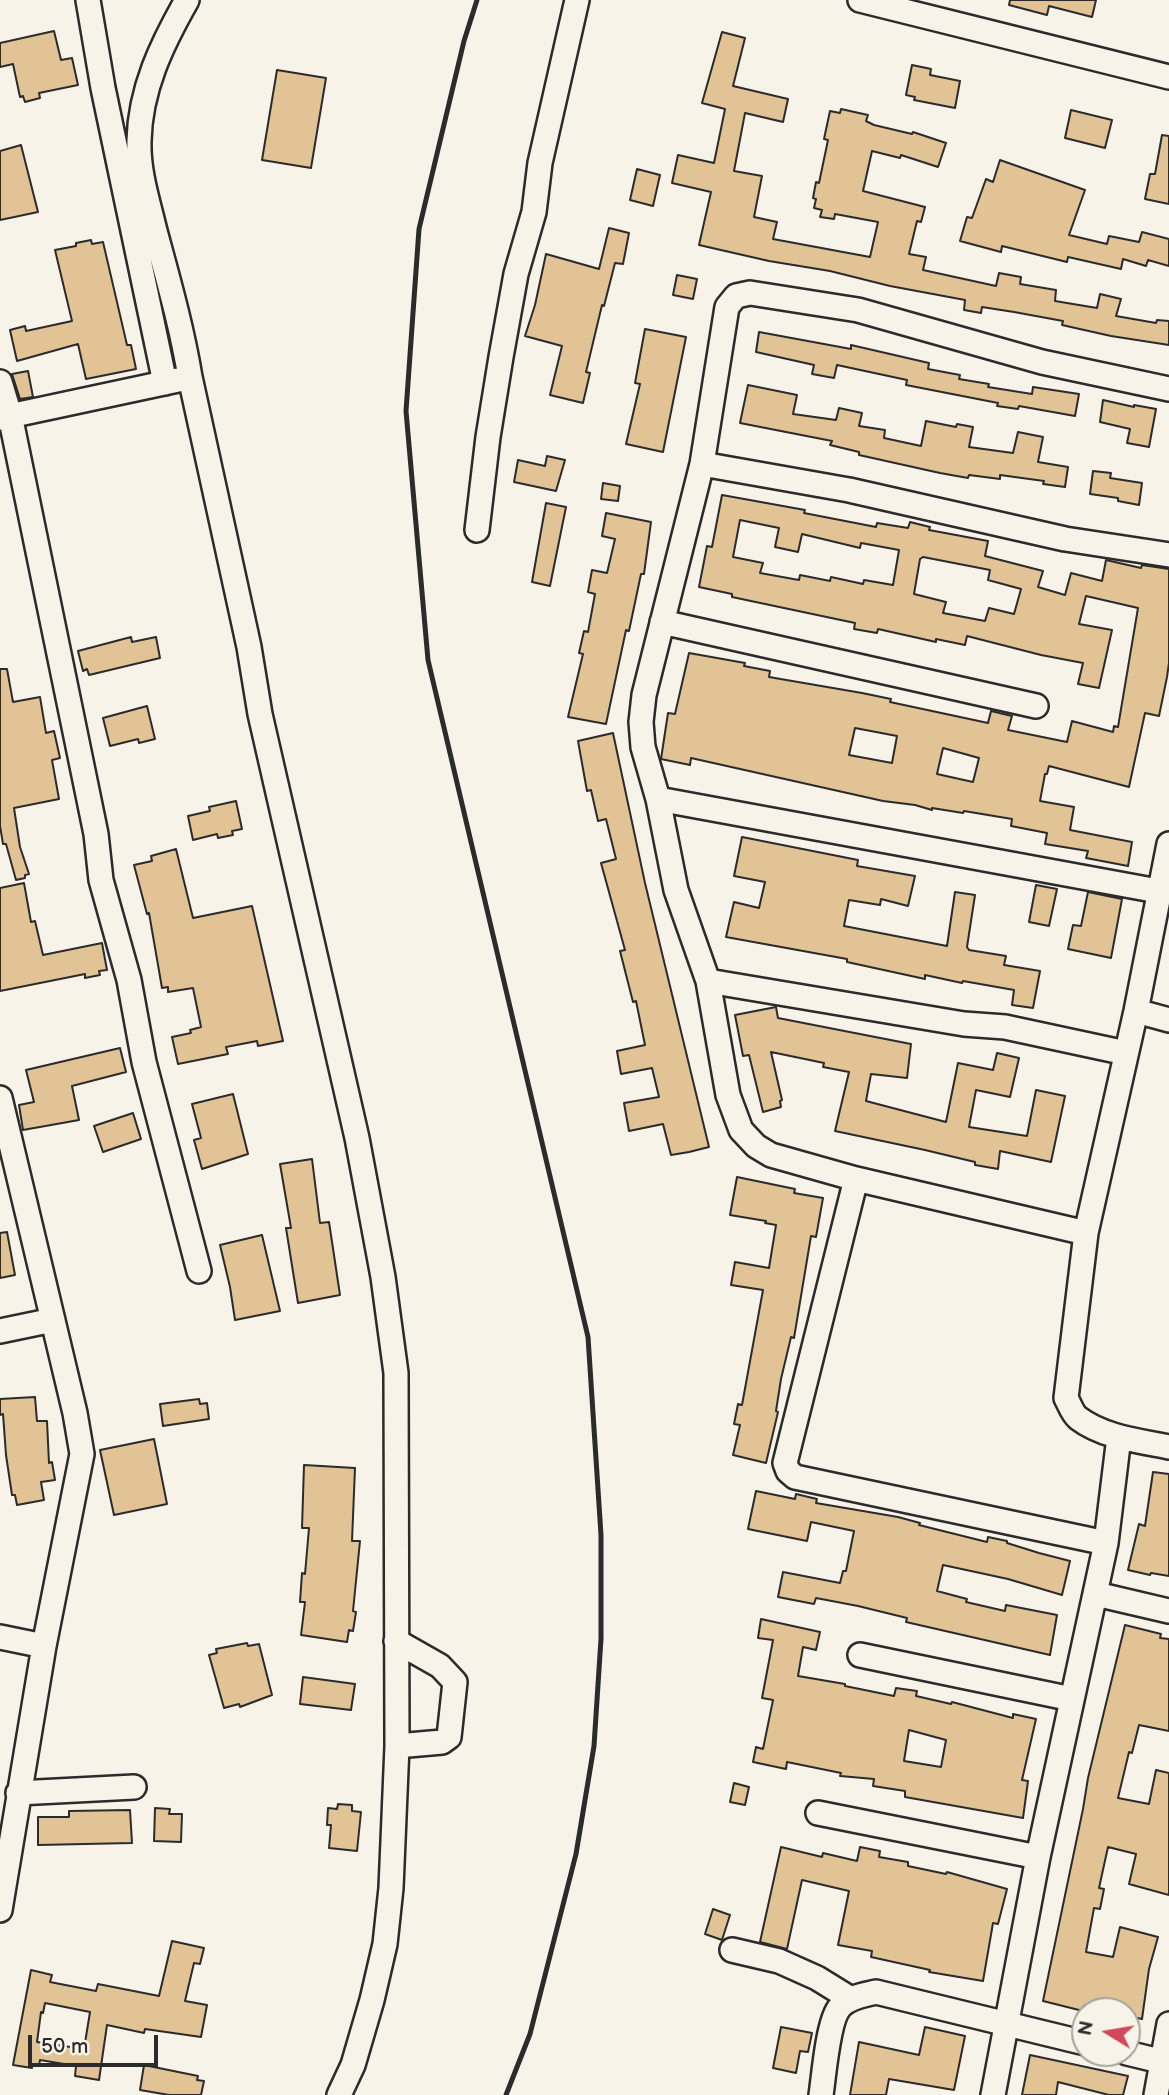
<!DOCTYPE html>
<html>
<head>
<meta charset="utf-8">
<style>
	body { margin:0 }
	#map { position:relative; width:1169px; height:2095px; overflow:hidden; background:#f7f3e8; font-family:"Balsamiq Sans",sans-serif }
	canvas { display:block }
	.north { position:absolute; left:1071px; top:1997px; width:70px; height:70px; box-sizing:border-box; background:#f7f3e8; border:2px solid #a5a39c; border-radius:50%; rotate:281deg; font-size:19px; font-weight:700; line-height:28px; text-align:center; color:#2b2b2b }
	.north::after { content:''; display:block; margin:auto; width:24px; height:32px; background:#d1495b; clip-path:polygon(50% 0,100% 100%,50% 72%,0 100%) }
	.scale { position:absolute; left:28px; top:2035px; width:130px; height:32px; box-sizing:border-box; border:4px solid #2b2b2b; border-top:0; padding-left:9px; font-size:21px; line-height:24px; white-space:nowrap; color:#2b2b2b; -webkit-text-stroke:5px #f7f3e8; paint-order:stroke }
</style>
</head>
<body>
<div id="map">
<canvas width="1169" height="2095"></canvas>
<div class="north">N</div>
<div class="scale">50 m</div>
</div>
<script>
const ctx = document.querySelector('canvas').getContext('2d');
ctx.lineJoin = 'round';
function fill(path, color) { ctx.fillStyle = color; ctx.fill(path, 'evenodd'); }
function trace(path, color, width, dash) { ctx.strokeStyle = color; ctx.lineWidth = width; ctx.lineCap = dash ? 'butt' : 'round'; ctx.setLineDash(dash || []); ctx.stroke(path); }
const building = new Path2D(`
	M1010,0H1096L1092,17L1049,6L1047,15L1009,5Z
	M54,31L61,60L72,58L78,85L39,93L40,98L25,102L23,96L20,97L13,64L0,67V43Z
	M722,32L745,38L733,86L788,99L783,122L745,113L734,171L762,176L754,217L777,222L773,239L870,257L878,222L835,214L834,219L820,217L822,210L814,208L816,199L813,198L816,182L819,183L828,140L824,139L830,111L840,113L841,109L868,115L866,121L874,125L912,134L913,132L946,143L938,167L901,155L900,158L872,151L863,191L925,207L921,222L917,221L909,254L926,257L923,270L996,286L999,273L1021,277L1020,284L1056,290L1055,301L1097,308L1100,294L1121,299L1116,316L1156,323L1157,320L1169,321V345L1111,336L1062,325L1063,321L1014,312L982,307L981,313L964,310L965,300L890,286L830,271L769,261L699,245L711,192L672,183L678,155L714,163L725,109L702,103Z
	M912,65L931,69L930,75L960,81L955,108L914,100L915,97L906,95Z
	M277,70L326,78L311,168L262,160Z
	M1071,110L1112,120L1105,148L1065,138Z
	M1162,135L1169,136V204L1145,199L1150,174H1155Z
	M21,145L38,212L0,220V151Z
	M1000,160L1085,190L1069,235L1107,244L1109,236L1139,242L1142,232L1169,239V266L1148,260L1146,266L1123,259L1121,269L1068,257L1067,262L1002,246L1001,252L960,241L967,217L972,218L986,179L993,182Z
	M637,169L660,175L653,206L630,200Z
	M609,228L629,233L623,264L615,263L604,306L602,305L586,372L590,373L583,403L550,395L562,346L525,336L535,305L546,254L599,269Z
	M91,240L92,244L103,242L127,345H131L136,369L86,379L78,344L17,361L10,330L25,326L26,331L72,321L55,250L76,246V243Z
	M677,275L697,279L693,299L673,295Z
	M645,329L686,337L663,452L626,444L640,384L635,383Z
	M759,332L851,349V345L929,363L928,369L960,375L959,379L989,384L988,387L1032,394L1033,387L1079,394L1075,416L1019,406L1018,409L997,406L998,403L906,385L907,380L837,365L834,378L812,374L814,365L756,352Z
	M28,371L33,397L20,399L12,374Z
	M748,385L797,395L793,414L836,420L839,408L862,413L859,426L885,430L884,438L921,446L926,421L956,427L957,424L973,427L969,447L1013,453L1018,432L1043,437L1038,462L1068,467L1065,487L1043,484L1044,481L1000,475V479L969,475L968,478L940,473L859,455V452L830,445L832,441L740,423Z
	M1103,400L1134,407V405L1156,409L1149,447L1127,443L1130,429L1100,422Z
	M547,456L565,460L556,491L514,482L518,460L545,466Z
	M1093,471L1111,473L1110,478L1142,483L1139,505L1118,501V498L1090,494Z
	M603,483L620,486L618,501L601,499Z
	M722,495L805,510L804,513L876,527L877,523L908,528L910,522L930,527L929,530L988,541L985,556L1043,571L1038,587L1065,595L1071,573L1102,581L1106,560L1141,568L1142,565L1169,569V663L1167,677L1159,716L1145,713L1129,787L1049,766L1047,774H1045L1040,801L1074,807L1070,830L1132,842L1128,866L1086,858L1088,851L1045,844L1047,833L1011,826L1012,819L964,811L963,813L932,808V810L915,805L883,801L691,758L690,765L661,759L668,713L675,714L689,653L745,663L744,666L770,671L769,677L862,693L891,699L890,702L988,723L991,711L1012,716L1008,730L1067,742L1072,721L1113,732L1114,726L1118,727L1138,608L1086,596L1079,624L1112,630L1099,688L1078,684L1083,663L1041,655L967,636L965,645L936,639V642L878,629L877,633L854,629L855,623L732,597V594L699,587L707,546L712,547ZM740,520L779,528L775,547L798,552L802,534L860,548L861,543L899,550L893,585L864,580L863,584L831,577L830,581L800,575L799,580L760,573L763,563L733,557ZM923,557L990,570L988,580L1021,589L1014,614L989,608L985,621L943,613L946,602L914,594L920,559ZM855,728L897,736L892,763L849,755ZM943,748L979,758L973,782L937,774Z
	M546,503L566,507L550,586L532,582Z
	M606,513L651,522L644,574H641L629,631L626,630L606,724L568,717L583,654L579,653L584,631L588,632L595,594L588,592L592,570L607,573L615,539L602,536Z
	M131,637L132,642L156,637L160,658L89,675L87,669L83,671L78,651Z
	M0,669H7L13,702L40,697L46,733L54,731L60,758L52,760L59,799L14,808L20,847L29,874L25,875V878L16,880L6,844H3L0,826Z
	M147,706L155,739L139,743L138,739L110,746L103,718Z
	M613,733L645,883L709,1147L689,1152L671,1155L663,1124L629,1131L624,1103L659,1097L652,1068L621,1074L617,1051L645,1045L636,1001L633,1002L620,951L625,950L601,863L616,859L606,819L598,821L591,790L587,791L578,741Z
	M236,801L242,829L232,831L233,835L218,838L217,834L193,840L188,816L210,811L209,807Z
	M742,837L858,860L857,866L915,876L908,906L881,899L880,905L849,900L844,926L947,946L955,892L975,895L967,947L969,950L1006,956L1004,965L1040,971L1033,1008L1012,1005L1014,990L963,981L962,983L925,975V979L847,962V959L726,937L734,902L759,908L765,882L734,876Z
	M176,849L193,918L252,906L283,1041L258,1046L257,1041L226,1047L228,1054L178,1064L172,1037L191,1033L190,1030L201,1027L193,988L168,992V987L162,988L149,913L147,914L134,865L152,861L151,856Z
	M24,883L31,922L35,921L43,955L102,943L107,970L99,971L100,975L85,978V974L0,991V888Z
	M1036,885L1057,889L1049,926L1029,922Z
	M1088,892L1122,899L1111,958L1068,949L1073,925L1081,926Z
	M776,1007L778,1018L911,1044L907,1078L871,1074L866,1101L946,1122L958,1063L993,1070L997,1053L1019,1058L1010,1097L976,1090L969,1127L1027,1136L1036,1090L1065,1096L1051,1162L1000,1151L998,1169L975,1165V1162L925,1150L835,1131L849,1072L823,1067L824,1063L771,1052L782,1100L780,1101L781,1107L763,1112L749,1055L743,1056L735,1015Z
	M120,1048L126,1072L72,1086L79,1120L23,1130L19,1105L34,1102L26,1070Z
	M233,1094L248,1154L202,1169L194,1140L201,1138L192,1104Z
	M133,1113L141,1139L103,1152L94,1126Z
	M312,1159L320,1223L329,1222L340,1295L298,1303L286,1228H291L280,1164Z
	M737,1177L795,1189L794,1193L823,1198L816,1237L811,1236L794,1338L791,1337L781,1379L776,1411L778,1412L766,1463L733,1455L740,1425L734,1424L738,1404L742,1405L763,1290L731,1285L735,1262L769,1268L776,1225L765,1223L766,1221L730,1215Z
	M7,1232L15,1275L0,1278V1233Z
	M262,1235L280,1311L235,1320L230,1287L220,1245Z
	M35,1397L37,1421H47L49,1463L52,1462L55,1480L41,1482L44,1500L17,1505L15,1495H12L6,1455L3,1414L0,1415V1399Z
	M199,1399L200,1404L207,1403L209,1419L163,1426L160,1404Z
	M154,1439L167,1504L114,1515L100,1450Z
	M304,1465L355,1468L352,1541H360L353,1611L356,1612L353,1631L349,1630L347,1642L301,1635L305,1602H300L302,1573L305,1574L309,1528H302Z
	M1153,1472L1169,1474V1576L1151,1573L1150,1575L1128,1570L1139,1524L1145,1526Z
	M756,1491L795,1499L796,1494L817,1499L816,1503L898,1517L920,1523L919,1525L987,1542L988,1537L1007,1541V1543L1039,1553L1070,1561L1062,1595L1008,1579L943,1565L937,1591L967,1599L966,1602L1005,1611L1006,1605L1057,1615L1050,1655L906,1622L907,1618L858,1606L816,1598L814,1604L778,1597L783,1572L840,1583L843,1571H846L854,1531L811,1522L807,1541L748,1529Z
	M761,1619L820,1632L816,1650L803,1647L798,1676L845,1684V1686L894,1696L896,1688L917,1691L916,1696L951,1704L952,1702L1013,1718V1714L1036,1719L1022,1780L1028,1781L1023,1818L905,1797V1791L873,1786L874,1779L840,1776L841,1773L787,1762L786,1769L753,1762L756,1747L763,1749L773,1700L762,1698L773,1640L758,1638ZM909,1730L946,1740L941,1767L904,1761Z
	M1125,1625L1161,1634L1160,1638L1169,1639V1731L1139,1725L1132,1753L1129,1752L1118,1798L1149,1804L1156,1770L1169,1773V1895L1129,1884L1136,1854L1108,1847L1099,1888L1104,1889L1100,1909L1094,1908L1086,1952L1113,1957L1120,1927L1158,1937L1149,1969L1142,2019L1127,2016V2011H1106L1084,2006L1083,2011L1043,2001L1083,1809L1088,1778Z
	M247,1643L248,1646L259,1644L272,1695L240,1707L239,1704L224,1708L209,1655L217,1653L216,1649Z
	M303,1677L355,1684L351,1710L300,1704Z
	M734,1783L749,1787L745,1805L730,1802Z
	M338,1804L352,1805V1811L361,1812L357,1851L329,1848L331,1825H327L328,1808L337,1809Z
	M155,1808L170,1809L169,1814H182L181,1842L154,1841Z
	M130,1810L132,1843L38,1845V1817H69V1811Z
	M781,1847L822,1857L823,1853L857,1861L860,1847L880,1851L879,1857L908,1862V1866L946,1874L947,1872L1007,1889L998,1924L993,1923L983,1981L929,1972L930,1970L871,1957L872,1951L838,1945L849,1891L802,1880L787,1949L760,1942Z
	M713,1909L730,1915L722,1940L705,1934Z
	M172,1941L204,1948L200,1964L194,1963L185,2001L207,2005L201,2037L145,2029L144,2033L107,2025L99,2080L75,2076L76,2066L40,2060L39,2066L32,2065V2068L13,2065L31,1970L52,1975L50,1982L96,1991L98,1984L159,1996ZM45,2003L90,2012L84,2049L37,2042L41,2012L43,2013Z
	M781,2027L812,2033L808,2052L800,2051L796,2073L773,2068Z
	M925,2027L965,2036L954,2090L889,2079L886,2095H850L859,2042L919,2055Z
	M1030,2055L1128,2076L1123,2095H1109L1058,2082L1056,2095H1022Z
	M144,2065L198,2076L197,2080L204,2081L201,2095H169L140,2090Z`);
fill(building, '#e2c395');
trace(building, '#2b2b2b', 2);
const minor = new Path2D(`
	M88,0L103,88L165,383
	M187,0C162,44 140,89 139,141C138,172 148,201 155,231C168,279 182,328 190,377L249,647L260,714L357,1138L383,1277L396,1373L397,1746L391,1888L385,1944L372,2000L353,2065L339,2095
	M860,0L1169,77
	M0,382L10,415L96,834L101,880L129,980L144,1062L199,1271
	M0,418L178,380
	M702,464L849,490L1065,539L1169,555
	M477,530L488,437L501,357L516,274L534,212L540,163L577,0
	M662,622L1036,706
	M658,799L1158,891
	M1169,844L1136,1011L1086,1233L1066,1398C1070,1405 1072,1413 1078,1418C1103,1437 1139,1441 1169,1447
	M708,981L964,1024L1005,1027L1126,1053
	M1136,1011L1169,1020
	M0,1098L75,1413L82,1454L44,1646L0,1910
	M856,1179L785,1463L788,1471L795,1477L1106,1543
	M1086,1233L856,1179L771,1155L756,1146L741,1130L728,1095L708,981L676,890L658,799L643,747L641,722L644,695L702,464L727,307L736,296L750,293L858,310L1042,362L1169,389
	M0,1331L53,1320
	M1096,1594L1169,1611
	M0,1637L44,1646
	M396,1641L440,1666L455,1682L449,1737L442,1742L397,1746
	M860,1655L1072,1699
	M18,1793L134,1787
	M818,1813L1038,1857
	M732,1950L779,1961L817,1978L851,1999
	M1127,2053L1160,2061
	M821,2095C824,2075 828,2020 840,2007C848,1997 864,1995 876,1992L1085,2043
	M993,2095L1038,1857L1106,1543L1119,1437
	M1156,2095L1169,2024`);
trace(minor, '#2b2b2b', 28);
trace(minor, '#f7f3e8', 23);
trace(new Path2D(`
	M477,0L464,41L419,229L406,411L428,660L588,1337L601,1535V1639L594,1746L576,1854L530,2034L506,2095`), '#2b2b2b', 5);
</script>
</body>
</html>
